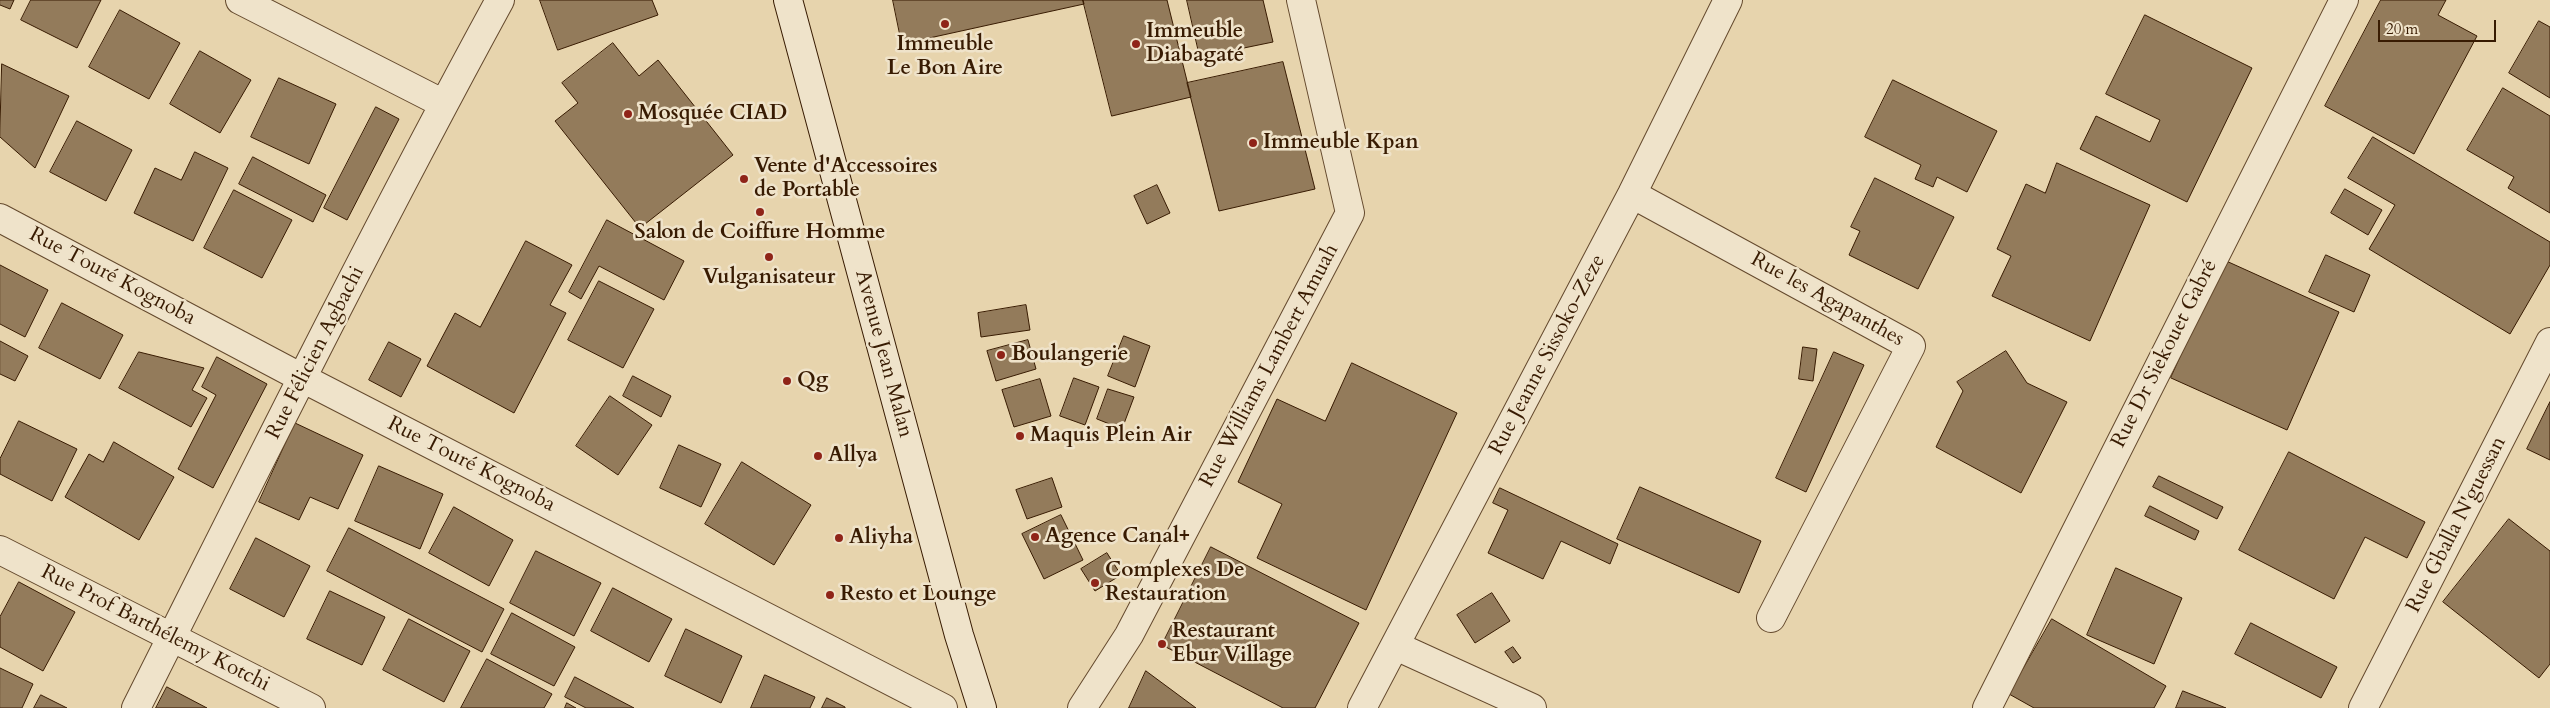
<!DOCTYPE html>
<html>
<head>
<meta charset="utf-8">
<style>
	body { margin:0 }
	#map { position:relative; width:2550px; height:708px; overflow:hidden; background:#e7d4ad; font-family:Cardo,serif }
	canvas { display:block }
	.scale { position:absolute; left:2378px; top:20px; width:118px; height:22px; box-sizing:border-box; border:2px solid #381b02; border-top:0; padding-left:6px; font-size:15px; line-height:18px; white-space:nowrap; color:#381b02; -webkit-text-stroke:4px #efe3ca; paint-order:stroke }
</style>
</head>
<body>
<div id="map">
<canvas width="2550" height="708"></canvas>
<div class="scale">20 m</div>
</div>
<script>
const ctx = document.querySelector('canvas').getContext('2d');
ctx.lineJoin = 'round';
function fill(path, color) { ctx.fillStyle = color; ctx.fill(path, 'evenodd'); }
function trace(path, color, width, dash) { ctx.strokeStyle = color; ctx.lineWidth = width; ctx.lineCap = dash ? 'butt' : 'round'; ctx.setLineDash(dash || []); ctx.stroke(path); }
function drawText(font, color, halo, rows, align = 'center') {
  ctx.font = font + ' Cardo,serif'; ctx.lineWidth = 5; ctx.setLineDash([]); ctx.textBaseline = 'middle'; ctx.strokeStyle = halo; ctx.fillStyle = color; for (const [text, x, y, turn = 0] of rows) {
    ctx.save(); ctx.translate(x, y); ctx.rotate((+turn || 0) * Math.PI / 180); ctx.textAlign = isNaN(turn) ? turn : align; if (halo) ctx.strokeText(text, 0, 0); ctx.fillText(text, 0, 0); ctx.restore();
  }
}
const building = new Path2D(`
	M0,0H14L10,9L0,5Z
	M31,0H101L77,48L21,20Z
	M540,0H652L658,15L558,50Z
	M893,0H1083L1084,4L902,44Z
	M1083,0H1167L1191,97L1112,116Z
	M1187,0H1263L1273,42L1200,57Z
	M2381,0H2446L2438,15L2477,36L2414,154L2325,106Z
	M120,10L180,43L149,99L89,67Z
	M2145,15L2252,68L2187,202L2080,149L2096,116L2150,142L2160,120L2106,94Z
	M2539,21L2550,27V98L2509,73Z
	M613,43L639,76L658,60L733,155L640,228L555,121L578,103L562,83Z
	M200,51L251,80L220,133L170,104Z
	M1283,62L1315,189L1219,211L1187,83Z
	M2,64L69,96L35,168L0,137Z
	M279,78L336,104L309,164L251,137Z
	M1893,80L1997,131L1967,192L1937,177L1933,187L1915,179L1921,165L1865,137Z
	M2503,88L2550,116V213L2508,188L2514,177L2467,150Z
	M376,107L399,119L347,220L324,208Z
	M77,121L132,150L106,201L50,172Z
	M2373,137L2550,242V265L2510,334L2369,249L2395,205L2348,178Z
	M195,152L228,168L193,241L134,213L155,168L181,180Z
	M253,157L326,195L313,222L239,184Z
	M2057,163L2150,205L2090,341L1992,296L2011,256L1997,249L2026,184L2045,193Z
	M1875,178L1954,217L1918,289L1849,255L1860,231L1851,227Z
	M1157,185L1170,213L1147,224L1134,196Z
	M2345,189L2382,210L2368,235L2331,213Z
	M234,190L292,220L262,278L204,248Z
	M607,220L684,261L664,300L599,266L581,299L569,292Z
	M526,241L572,265L550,305L566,313L514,413L427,366L455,313L480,327Z
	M2326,255L2370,275L2354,312L2309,292Z
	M2224,260L2339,312L2287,430L2171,378Z
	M0,265L48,290L25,337L0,324Z
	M599,281L654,309L623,368L568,340Z
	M62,303L123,335L100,379L39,348Z
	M1026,305L1030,330L981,337L978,313Z
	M1124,336L1150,346L1135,387L1108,376Z
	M1028,340L1036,369L996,381L987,351Z
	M0,341L28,356L15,381L0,374Z
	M389,342L421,359L401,397L369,380Z
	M1803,347L1817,349L1813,381L1799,379Z
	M2006,351L2027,383L2067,402L2021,493L1936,447L1963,391L1957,382Z
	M139,352L204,368L192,390L207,398L191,427L119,388Z
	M1834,352L1864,365L1806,492L1776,478Z
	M217,357L267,384L213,488L178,469L216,395L202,387Z
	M1352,363L1457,413L1366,610L1257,558L1282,504L1238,482L1277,399L1325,421Z
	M633,376L671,396L661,417L623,396Z
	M1074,378L1099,387L1085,425L1060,416Z
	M1040,379L1051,416L1014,427L1002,390Z
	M1108,389L1134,397L1122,429L1097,419Z
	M610,396L652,425L618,475L576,446Z
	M2550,402V460L2527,449Z
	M19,421L77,449L52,501L0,474V459Z
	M295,423L363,455L338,509L310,497L299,520L259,502Z
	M114,442L174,477L139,540L65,497L89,454L103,462Z
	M679,445L721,464L701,507L660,488Z
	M2289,452L2425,522L2407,558L2365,537L2334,599L2239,550Z
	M742,462L811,505L774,565L705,524Z
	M379,466L443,494L420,549L355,521Z
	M2159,476L2223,507L2217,519L2153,487Z
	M1052,478L1062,507L1027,519L1016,490Z
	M1640,487L1761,541L1739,593L1617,539Z
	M1500,488L1618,544L1610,564L1561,541L1543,579L1488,553L1508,510L1493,503Z
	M2150,506L2199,531L2195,540L2145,516Z
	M454,507L513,540L489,586L429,553Z
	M1061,515L1083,560L1044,579L1022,534Z
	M2509,519L2550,551V664L2539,678L2443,602Z
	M349,528L504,609L482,652L327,571Z
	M256,538L310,566L284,617L230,589Z
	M1211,547L1359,623L1315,708H1283L1162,645Z
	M536,551L601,583L574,636L510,603Z
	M1107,553L1121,575L1095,591L1081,569Z
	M2116,568L2182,598L2154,664L2087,635Z
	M19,582L75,612L43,671L0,647V617Z
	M613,588L672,619L649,662L591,631Z
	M330,591L385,617L362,665L307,639Z
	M1492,593L1510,621L1475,643L1457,615Z
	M512,613L575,647L554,686L491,654Z
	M409,619L470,651L444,702L383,670Z
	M2052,619L2166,686L2154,708H2034L2009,694Z
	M2251,623L2337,667L2321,698L2235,654Z
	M686,629L742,656L721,703L665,676Z
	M1513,647L1521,658L1513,663L1505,652Z
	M487,659L552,694L544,708H461Z
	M0,668L33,684L22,708H0Z
	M1146,671L1196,708H1129Z
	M765,675L815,697L810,708H751Z
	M575,677L634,708H586L565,697Z
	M167,687L207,708H156Z
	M2183,691L2226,708H2176Z
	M41,695L67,708H34Z
	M827,698L845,707V708H822Z
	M567,703L574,707L576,708H565Z`);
fill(building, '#937b5b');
trace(building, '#381b02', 1);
const minor = new Path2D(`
	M240,0L444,104
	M1632,194L1911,346L1771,618
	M0,218L302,378L943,708
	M0,550L311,708
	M1396,646L1532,708
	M136,708C255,471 373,233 500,0
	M1082,708L1129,635L1350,213L1301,0
	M1362,708L1632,194L1728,0
	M1987,708L2344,0
	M2363,708L2550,342`);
const secondary = new Path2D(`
	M788,0L959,635L982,708`);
trace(minor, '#64492d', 30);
trace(secondary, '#381b02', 30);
trace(minor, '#efe3ca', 28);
trace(secondary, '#efe3ca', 28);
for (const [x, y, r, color] of [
	[945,24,5,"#8f2418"],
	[1136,44,5,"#8f2418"],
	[628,114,5,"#8f2418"],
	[1253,143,5,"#8f2418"],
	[744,179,5,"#8f2418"],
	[760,212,5,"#8f2418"],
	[769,257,5,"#8f2418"],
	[1001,355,5,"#8f2418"],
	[787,381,5,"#8f2418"],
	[1020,436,5,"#8f2418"],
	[818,456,5,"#8f2418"],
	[1035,537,5,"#8f2418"],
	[839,538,5,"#8f2418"],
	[1095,583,5,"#8f2418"],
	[830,595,5,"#8f2418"],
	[1162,644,5,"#8f2418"]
]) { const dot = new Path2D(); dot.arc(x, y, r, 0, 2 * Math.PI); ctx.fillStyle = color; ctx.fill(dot); trace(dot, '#efe3ca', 2); }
drawText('bold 21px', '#381b02', '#efe3ca', [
	["Immeuble",1146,32],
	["Diabagaté",1146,56],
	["Immeuble",945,45,"center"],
	["Le Bon Aire",945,69,"center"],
	["Mosquée CIAD",638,114],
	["Immeuble Kpan",1263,143],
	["Vente d'Accessoires",754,167],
	["de Portable",754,191],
	["Salon de Coiffure Homme",760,233,"center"],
	["Vulganisateur",769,278,"center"],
	["Boulangerie",1011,355],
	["Qg",797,381],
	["Maquis Plein Air",1030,436],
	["Allya",828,456],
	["Agence Canal+",1045,537],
	["Aliyha",849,538],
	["Complexes De",1105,571],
	["Restauration",1105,595],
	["Resto et Lounge",840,595],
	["Restaurant",1172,632],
	["Ebur Village",1172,656]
], 'left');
drawText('21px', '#381b02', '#efe3ca', [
	["Rue Touré Kognoba",112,277,28],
	["Rue les Agapanthes",1827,300,29],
	["Rue Félicien Agbachi",316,353,-63],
	["Avenue Jean Malan",883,354,75],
	["Rue Dr Siekouet Gabré",2165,354,-63],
	["Rue Jeanne Sissoko-Zeze",1548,355,-62],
	["Rue Williams Lambert Amuah",1270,366,-62],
	["Rue Touré Kognoba",471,465,27],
	["Rue Gballa N'guessan",2457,525,-63],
	["Rue Prof Barthélemy Kotchi",155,629,27]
]);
</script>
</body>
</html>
